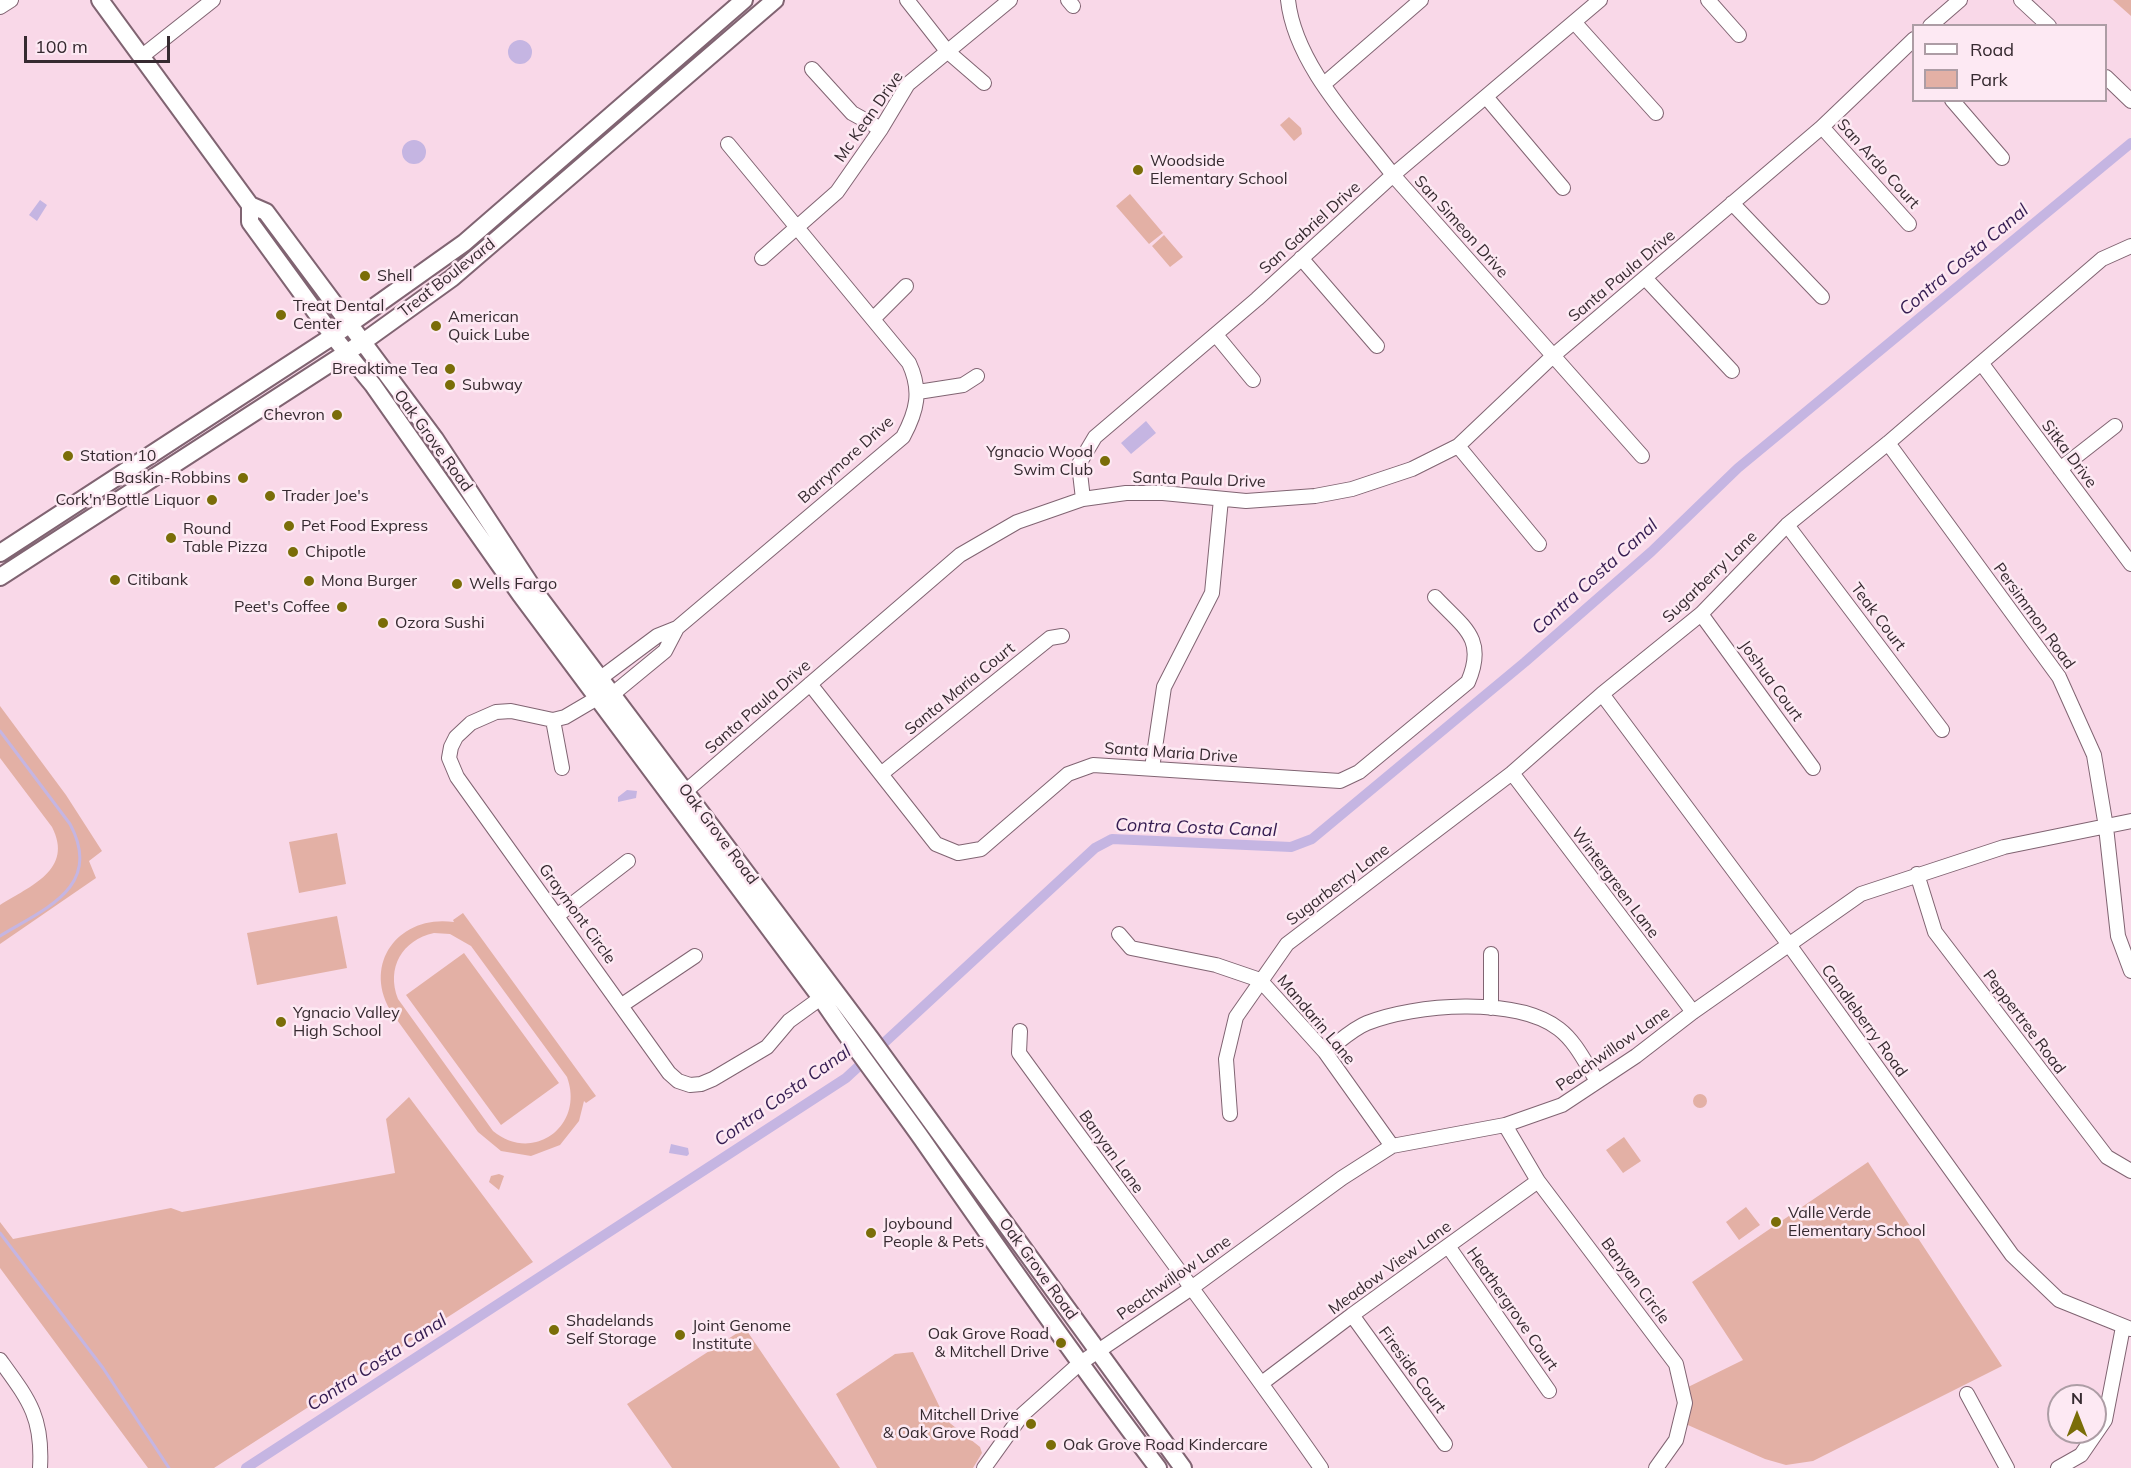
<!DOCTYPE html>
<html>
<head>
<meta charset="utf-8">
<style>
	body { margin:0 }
	#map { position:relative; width:2131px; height:1468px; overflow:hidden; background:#f9d8e8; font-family:Mulish,sans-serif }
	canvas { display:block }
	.legend { position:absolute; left:1912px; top:24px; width:195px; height:78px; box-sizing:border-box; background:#fde9f3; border:2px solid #ad9da5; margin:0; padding:8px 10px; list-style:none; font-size:18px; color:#362a30 }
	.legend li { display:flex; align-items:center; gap:12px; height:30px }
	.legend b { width:30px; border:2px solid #ad9da5 }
	.north { position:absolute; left:2047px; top:1384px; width:60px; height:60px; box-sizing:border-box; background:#fde9f3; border:2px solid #ad9da5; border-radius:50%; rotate:0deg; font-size:16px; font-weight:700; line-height:24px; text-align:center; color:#362a30 }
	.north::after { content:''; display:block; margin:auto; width:21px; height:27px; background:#7a6d08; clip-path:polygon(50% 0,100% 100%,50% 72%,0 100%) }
	.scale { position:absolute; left:24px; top:36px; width:146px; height:27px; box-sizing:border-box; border:3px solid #362a30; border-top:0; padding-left:8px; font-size:18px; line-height:21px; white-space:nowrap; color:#362a30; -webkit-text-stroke:4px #fde9f3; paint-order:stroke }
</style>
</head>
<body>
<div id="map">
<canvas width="2131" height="1468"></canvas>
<ul class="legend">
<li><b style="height:8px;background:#fff"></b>Road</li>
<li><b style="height:16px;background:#e3b0a5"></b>Park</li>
</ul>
<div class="north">N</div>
<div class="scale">100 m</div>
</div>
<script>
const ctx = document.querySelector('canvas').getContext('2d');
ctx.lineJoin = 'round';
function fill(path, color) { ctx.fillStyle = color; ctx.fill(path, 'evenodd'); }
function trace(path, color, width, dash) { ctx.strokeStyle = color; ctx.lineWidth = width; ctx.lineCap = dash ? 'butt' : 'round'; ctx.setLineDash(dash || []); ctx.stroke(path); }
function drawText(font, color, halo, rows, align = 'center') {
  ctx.font = font + ' Mulish,sans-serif'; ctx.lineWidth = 5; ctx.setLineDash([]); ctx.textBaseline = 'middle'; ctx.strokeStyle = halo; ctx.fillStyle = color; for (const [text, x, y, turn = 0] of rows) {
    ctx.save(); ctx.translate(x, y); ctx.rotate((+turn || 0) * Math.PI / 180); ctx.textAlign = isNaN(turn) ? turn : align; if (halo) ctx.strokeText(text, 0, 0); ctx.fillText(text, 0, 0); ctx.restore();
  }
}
fill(new Path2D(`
	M2113,0H2131V16Z
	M1289,117L1301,128L1302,134L1294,141L1280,125Z
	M1130,194L1163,233L1149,244L1116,206Z
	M1164,235L1183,257L1170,267L1152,246Z
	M0,706L66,795L102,851L89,861L96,878L0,944V905C30,886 74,870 52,827L0,758Z
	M337,833L346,884L299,893L289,842Z
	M463,913L596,1096L586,1103L584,1101L579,1121L560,1145L531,1156L501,1151L478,1132L392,1013C361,964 399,914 454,922L453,920ZM434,933L450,934L471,946L567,1077C585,1126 533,1164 493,1131L398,999C386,968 402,940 434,933Z
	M337,916L347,968L257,985L247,933Z
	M464,953L559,1083L501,1125L406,995Z
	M1693 1101a7 7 0 1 1 14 0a7 7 0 1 1-14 0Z
	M409,1097L533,1262L214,1468H148L0,1268V1222L13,1239L171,1208L182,1212L395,1173L386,1119Z
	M1624,1137L1641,1161L1623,1173L1606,1150Z
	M1868,1162L2002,1366L1813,1461L1786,1465L1765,1459L1681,1422L1682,1390L1743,1360L1692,1282Z
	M499,1174L504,1176L499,1190L489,1182L491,1176Z
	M1746,1207L1760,1225L1739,1240L1726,1222Z
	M745,1328L840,1468H672L627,1404Z
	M913,1352L946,1420L980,1447L982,1453L973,1468H877L836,1394L895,1354Z`), '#e3b0a5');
fill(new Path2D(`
	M508 52a12 12 0 1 1 24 0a12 12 0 1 1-24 0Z
	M402 152a12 12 0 1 1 24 0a12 12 0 1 1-24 0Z
	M40,200L47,205L37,221L29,215Z
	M1146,421L1156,433L1131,454L1121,443Z
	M627,790L637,791L636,798L618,802V797Z
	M671,1144L688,1148L689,1154L687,1156L669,1153Z`), '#c5b5e2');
trace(new Path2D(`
	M0,731L70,824C104,887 44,909 0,936
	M0,1233L103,1368L169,1468`), '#c5b5e2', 3);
trace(new Path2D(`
	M246,1468L846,1078L1095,848L1112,839L1291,847L1312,839L1525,662L1651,552L1738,468L2131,143`), '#c5b5e2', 10);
const minor = new Path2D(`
	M907,0L947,51L984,83
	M1068,0L1073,6
	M1288,0C1295,65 1355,125 1393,175L1642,456
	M1708,0L1739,35
	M2021,0L2049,26
	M0,7L11,0
	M1574,22L1656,113
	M1930,26L1960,0
	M141,57L213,0
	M812,69L852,113L881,129
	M2106,77L2131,101
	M1324,84L1421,0
	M1487,98L1563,188
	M1952,100L2002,158
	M1822,127L1909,224
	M1732,203L1822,297
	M762,258L837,192L881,129L908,84L1010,0
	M1301,258L1377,346
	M1646,279L1732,371
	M873,319L906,286
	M1216,335L1253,380
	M1982,364L2131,564
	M918,392L963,385L977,376
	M1888,443L2059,677L2094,755L2106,827L2118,936L2131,971
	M1458,446L1539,544
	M2060,469L2115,426
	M1083,499L1079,464L1095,437L1257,299L1393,175L1600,0
	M1787,525L1942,730
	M1701,614L1813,768
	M677,628L903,437C917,411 922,391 909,363L728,144
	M810,684L936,844L958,853L981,849L1068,774L1093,765L1340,781L1359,772L1468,682C1487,638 1463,627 1435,597
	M600,687L602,677L657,636L677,628L665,651L614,693L599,697L565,717L553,720L511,711L496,712L471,723L456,737L451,747L449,758L457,777L669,1073L678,1081L690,1085L701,1084L713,1079L767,1047L789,1021L829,992
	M1602,694L1790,946L2012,1255L2059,1300L2131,1329
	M553,720L562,768
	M1152,768L1164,687L1212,593L1221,499
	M1512,773L1693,1012
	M881,774L1050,638L1062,636
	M679,797L960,555L1017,522L1083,499L1126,493H1163L1246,501L1315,496L1352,489L1412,469L1458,446L1554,355L1822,127L1914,39
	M1917,874L1935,932L2107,1157L2131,1171
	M558,915L628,861
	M1119,934L1131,948L1216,965L1260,980L1325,1052L1392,1146
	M622,1005L695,956
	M1491,1008V954
	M1020,1031L1019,1053C1119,1191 1223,1327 1321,1468
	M1325,1052C1338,1043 1352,1029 1367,1023C1414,1004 1517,996 1559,1029C1576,1042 1586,1064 1597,1081
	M1230,1114L1226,1059L1236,1017L1287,944L1512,773L1602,694L1701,614L1787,525L1888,443L2102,259L2131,246
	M1505,1125L1538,1181L1676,1364L1685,1403L1676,1440L1656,1468
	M1448,1246L1549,1391
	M1352,1315L1445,1444
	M0,1360C29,1400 43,1417 40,1468
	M1262,1383L1352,1315L1538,1181
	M1967,1394L2007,1468
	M984,1468L1022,1415L1079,1364L1190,1289L1342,1178L1392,1146L1505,1125L1562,1105L1636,1056L1693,1012L1861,894L2004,847L2131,821
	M2058,1468L2081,1455L2105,1420L2123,1327`);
const major = new Path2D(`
	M100,0L250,205L266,212L435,439L536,593L871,1039L1183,1468
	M250,205V222L333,336L373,385L520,594L821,998C853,1046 888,1091 922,1139C999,1250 1076,1360 1158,1468
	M0,553L333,336L464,243L744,0
	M0,577L363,342L452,278L775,0`);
trace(minor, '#806472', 16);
trace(major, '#806472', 20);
trace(minor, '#fff', 14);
trace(major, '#fff', 16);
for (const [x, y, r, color] of [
	[1138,170,6,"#7a6d08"],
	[365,276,6,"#7a6d08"],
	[281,315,6,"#7a6d08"],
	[436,326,6,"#7a6d08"],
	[450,369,6,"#7a6d08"],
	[450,385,6,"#7a6d08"],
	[337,415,6,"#7a6d08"],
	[68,456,6,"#7a6d08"],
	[1105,461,6,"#7a6d08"],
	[243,478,6,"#7a6d08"],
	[270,496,6,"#7a6d08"],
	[212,500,6,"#7a6d08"],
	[289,526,6,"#7a6d08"],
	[171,538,6,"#7a6d08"],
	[293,552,6,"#7a6d08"],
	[115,580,6,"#7a6d08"],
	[309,581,6,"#7a6d08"],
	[457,584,6,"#7a6d08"],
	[342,607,6,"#7a6d08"],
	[383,623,6,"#7a6d08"],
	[281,1022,6,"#7a6d08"],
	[1776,1222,6,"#7a6d08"],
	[871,1233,6,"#7a6d08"],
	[554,1330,6,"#7a6d08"],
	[680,1335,6,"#7a6d08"],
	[1061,1343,6,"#7a6d08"],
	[1031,1424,6,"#7a6d08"],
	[1051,1445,6,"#7a6d08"]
]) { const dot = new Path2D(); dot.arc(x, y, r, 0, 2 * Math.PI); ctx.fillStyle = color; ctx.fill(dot); trace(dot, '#fde9f3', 2); }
drawText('16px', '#362a30', '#fde9f3', [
	["Mc Kean Drive",869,117,-55],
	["San Ardo Court",1878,164,48],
	["San Simeon Drive",1461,227,48],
	["San Gabriel Drive",1310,228,-42],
	["Santa Paula Drive",1622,276,-40],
	["Treat Boulevard",447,278,-38],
	["Oak Grove Road",433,441,54],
	["Sitka Drive",2069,454,53],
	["Barrymore Drive",846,460,-42],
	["Santa Paula Drive",1199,480,2],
	["Sugarberry Lane",1710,577,-44],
	["Persimmon Road",2034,616,54],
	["Teak Court",1878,617,53],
	["Joshua Court",1771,681,54],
	["Santa Maria Court",960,689,-39],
	["Santa Paula Drive",758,707,-41],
	["Santa Maria Drive",1171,753,4],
	["Oak Grove Road",718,834,53],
	["Wintergreen Lane",1615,883,53],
	["Sugarberry Lane",1338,885,-37],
	["Graymont Circle",577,914,54],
	["Mandarin Lane",1316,1020,50],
	["Candleberry Road",1864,1021,54],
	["Peppertree Road",2024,1022,53],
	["Peachwillow Lane",1613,1049,-35],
	["Banyan Lane",1111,1152,54],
	["Meadow View Lane",1390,1268,-36],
	["Oak Grove Road",1038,1269,54],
	["Peachwillow Lane",1174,1278,-35],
	["Banyan Circle",1635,1281,53],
	["Heathergrove Court",1512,1309,55],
	["Fireside Court",1412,1370,54]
]);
drawText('16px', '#362a30', '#fde9f3', [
	["Woodside",1150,161],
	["Elementary School",1150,179],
	["Shell",377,276],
	["Treat Dental",293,306],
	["Center",293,324],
	["American",448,317],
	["Quick Lube",448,335],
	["Breaktime Tea",438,369,"right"],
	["Subway",462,385],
	["Chevron",325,415,"right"],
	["Ygnacio Wood",1093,452,"right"],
	["Swim Club",1093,470,"right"],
	["Station 10",80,456],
	["Baskin-Robbins",231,478,"right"],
	["Trader Joe's",282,496],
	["Cork'n Bottle Liquor",200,500,"right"],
	["Pet Food Express",301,526],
	["Round",183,529],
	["Table Pizza",183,547],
	["Chipotle",305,552],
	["Citibank",127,580],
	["Mona Burger",321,581],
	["Wells Fargo",469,584],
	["Peet's Coffee",330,607,"right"],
	["Ozora Sushi",395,623],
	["Ygnacio Valley",293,1013],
	["High School",293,1031],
	["Valle Verde",1788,1213],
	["Elementary School",1788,1231],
	["Joybound",883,1224],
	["People & Pets",883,1242],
	["Shadelands",566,1321],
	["Self Storage",566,1339],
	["Joint Genome",692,1326],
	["Institute",692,1344],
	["Oak Grove Road",1049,1334,"right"],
	["& Mitchell Drive",1049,1352,"right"],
	["Mitchell Drive",1019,1415,"right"],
	["& Oak Grove Road",1019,1433,"right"],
	["Oak Grove Road Kindercare",1063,1445]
], 'left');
drawText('italic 18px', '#351d52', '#fde9f3', [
	["Contra Costa Canal",1964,260,-40],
	["Contra Costa Canal",1595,577,-42],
	["Contra Costa Canal",1196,828,2],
	["Contra Costa Canal",783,1096,-35],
	["Contra Costa Canal",377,1363,-33]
]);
</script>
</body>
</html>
